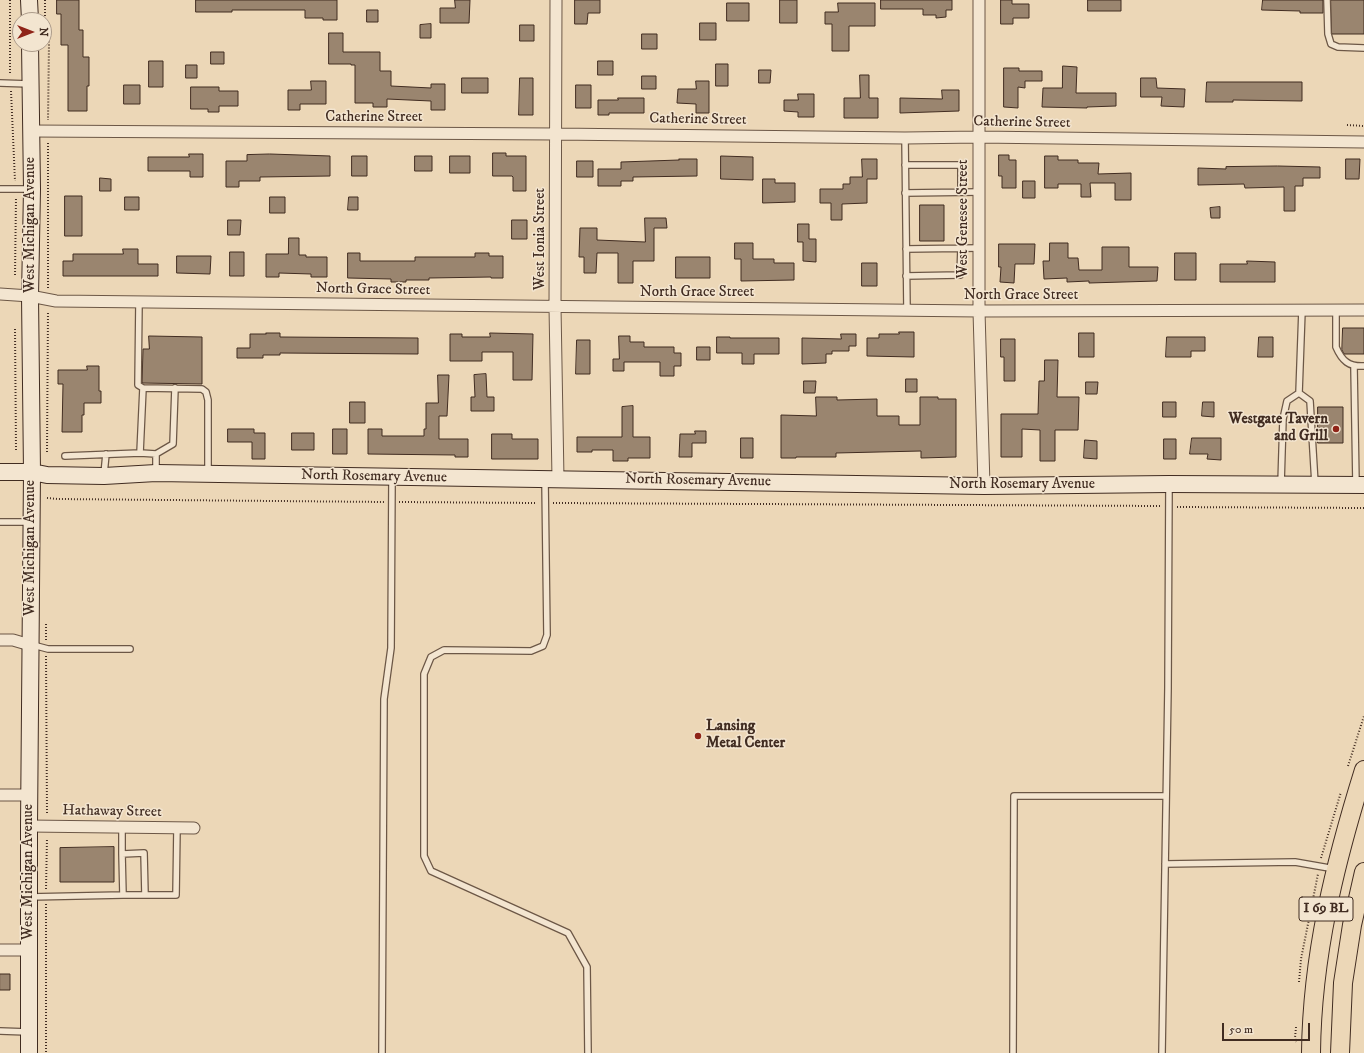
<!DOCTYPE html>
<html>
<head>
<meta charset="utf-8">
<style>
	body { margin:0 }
	#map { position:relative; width:1364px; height:1053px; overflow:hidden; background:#ecd7b7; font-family:"IM FELL DW Pica",serif }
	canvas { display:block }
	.north { position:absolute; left:12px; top:12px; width:40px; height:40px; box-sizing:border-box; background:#f3e5d0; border:1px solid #ac9b8a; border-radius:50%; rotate:90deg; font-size:11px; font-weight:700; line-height:16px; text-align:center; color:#412c21 }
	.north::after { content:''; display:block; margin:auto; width:14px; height:18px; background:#8f2418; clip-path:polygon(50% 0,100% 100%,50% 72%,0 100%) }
	.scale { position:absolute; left:1222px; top:1023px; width:88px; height:18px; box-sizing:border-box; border:2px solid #412c21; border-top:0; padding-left:5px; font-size:12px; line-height:14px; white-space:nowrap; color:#412c21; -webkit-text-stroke:3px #f3e5d0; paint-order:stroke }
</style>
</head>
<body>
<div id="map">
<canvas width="1364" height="1053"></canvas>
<div class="north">N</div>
<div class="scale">50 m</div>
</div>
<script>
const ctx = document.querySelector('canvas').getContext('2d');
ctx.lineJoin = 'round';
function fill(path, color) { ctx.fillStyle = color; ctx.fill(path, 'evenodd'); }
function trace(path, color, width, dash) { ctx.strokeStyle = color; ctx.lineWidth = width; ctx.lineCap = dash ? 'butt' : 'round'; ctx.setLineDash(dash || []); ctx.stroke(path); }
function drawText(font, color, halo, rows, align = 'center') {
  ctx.font = font + ' "IM FELL DW Pica",serif'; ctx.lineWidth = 3; ctx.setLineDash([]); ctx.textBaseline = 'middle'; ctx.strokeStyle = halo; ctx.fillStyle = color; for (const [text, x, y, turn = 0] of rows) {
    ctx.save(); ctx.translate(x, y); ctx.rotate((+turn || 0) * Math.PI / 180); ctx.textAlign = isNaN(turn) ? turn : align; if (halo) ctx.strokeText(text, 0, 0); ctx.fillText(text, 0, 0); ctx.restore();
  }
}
const building = new Path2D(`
	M57,0H79V30H83V57H89V86H87V111H68V45H61V14H57Z
	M196,0H337V20H323V18H305V10H232V12H196Z
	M455,0H470L469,23H440V8H455Z
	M575,0H600V13H588L587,24H575Z
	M780,0H797V23H780Z
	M881,0H952V10H946V17L936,18V15H923V9H881Z
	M1001,0H1012V4H1029V18H1013V24H1001Z
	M1088,0H1121V11H1088Z
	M1263,0H1323V13H1300V11L1262,10Z
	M1331,0H1364V34H1332Z
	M727,3H749V21H727Z
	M838,3H875V26H849V51H832V24H825V12H838Z
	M367,10H378V22H367Z
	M700,23H716V40H700Z
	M431,24V38H420V25Z
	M520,25H534V41H520Z
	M329,33H343V52H380V71H391V86L431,88V84H445V110H431V101L387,99V107H373V103H355V65H351V64H329Z
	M642,34H657V49H642Z
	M211,52H224V64H211Z
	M149,61H163V87H149Z
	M598,61H613V75H598Z
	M716,64H728V86H716Z
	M186,65H197V78H186Z
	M1063,66L1077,67L1076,93H1116V106L1087,107V108L1042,107L1043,88H1062Z
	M1004,68H1019V71H1042V81H1025V88L1018,87V108L1004,107Z
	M759,70H771L770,83H759Z
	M860,75H869V98H878V118H844V98H860Z
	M642,76H656V89H642Z
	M462,78H488V93H462Z
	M520,78H533V115H519Z
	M1141,78H1156L1157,88L1185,89L1184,107L1161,106L1162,97H1141Z
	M311,81H326V104H300V110H288V90H311Z
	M696,81H709V113H696V104L677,103L678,89H696Z
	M1207,82H1302V101L1233,100V102H1206Z
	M124,85H140V104H124Z
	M576,85H591V108H576Z
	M191,87H219V91H238V106H219V112H208V109H191Z
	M942,90H959V111L900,113V98L942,99Z
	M798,94H814V117H798V112L784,111V100H798Z
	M618,98H644V113H609V115H598V100H618Z
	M493,153H506V156H526V191H513V177L512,176H493Z
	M189,154H203V177H190V171H148V157H189Z
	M270,154L330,156V176L260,177V181H239V187H226V161H247V155Z
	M999,155H1009V160H1016V188H1002V176H999Z
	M352,156H367V176H352Z
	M415,156H432V171H415Z
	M450,156H470V173H450Z
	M721,156L753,157V180L721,179Z
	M1045,156H1058V160H1078V163H1099L1098,174L1131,173V200H1115V183H1090L1091,197H1081V184H1058V188H1045Z
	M679,159H697V176L633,177V181H621V186H598V169H621V162L679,160Z
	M862,159H877V179H867V203L842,204V220H831V203H820V189H843V184H850V177H862Z
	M1346,159H1360L1359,179H1346Z
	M577,161H593V177H577Z
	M1278,166L1320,167V178H1303V186H1295V211H1284V187L1245,188L1244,184L1198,185V168L1226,169V167Z
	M100,178L111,179V191H100Z
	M763,179H775V183H795V202L763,203Z
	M1023,181H1035V198H1023Z
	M65,196H82V236H65Z
	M125,197H139V210H125Z
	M270,197H285V213H270Z
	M349,197H358V210H348Z
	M920,205H944V241H920Z
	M1220,207V218H1211L1210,208Z
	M645,218H666L667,228H654V261H633V283H618V253H597L596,273H584V257H579L580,228H597V240L645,242Z
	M228,220H241L240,235H228Z
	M512,220H527V239H512Z
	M798,224H809V239H816V262L803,261V242H798Z
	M289,238H299V255H306V257H327V277H311V274L279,273V277H266V254H288Z
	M735,243H753V259H774V263H794V280L741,281V259H735Z
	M1050,243H1068V258H1078L1079,270H1102V247H1129V267H1158L1157,281L1089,283V281L1067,282V278L1044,279L1043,261H1049Z
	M999,244H1035L1034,264H1015L1014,283L1000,282L1001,267H999Z
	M123,249H138V264H158V276H63V261H73V254H123Z
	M230,252H244V276H230Z
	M348,253H360V261H415V257H475V253H489V256H503V278H491V277L429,278V280H406V282H391V279L348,278Z
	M1175,253H1196V280H1175Z
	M177,256H211L210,274L177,273Z
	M676,257H710V278H676Z
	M1247,261L1275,262V282H1220V264H1247Z
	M862,263H877V286H862Z
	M1343,328H1364V354H1344L1342,350Z
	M899,332H914V357L867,356V338H879V334H899Z
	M266,333H280V337L418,338V354L280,353V355H263V358H237V348H250V334H266Z
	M490,333L533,334L532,380H513V352H482V361H450V334H462V337H490Z
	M1079,333H1094V357H1079Z
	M841,334H856V346H849V351H832V354H826V363L802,364V338L841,339Z
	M149,336L202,337V384L142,383L143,349H149Z
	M619,336H630V342H644V347H674V353H681V366H674V376H660V362H624V371H613V359H619Z
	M717,337H730V338H779V354H754V364H742V353H717Z
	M1167,337H1205V351H1191V357H1166Z
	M1259,337H1273V357H1258Z
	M1001,339H1015V381H1004V357H1001Z
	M577,340H590V374H576Z
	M697,347H710V360H697Z
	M1045,360H1058L1057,397H1079L1078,430H1055V461H1040V430L1022,429V457H1001V414H1038L1039,381H1044Z
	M87,366H99V391H101V403H84V415H82V432H62L63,384H58V370H87Z
	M486,374L487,397H494V411H471V397H475L474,375Z
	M438,375H449L447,416H439V439H468V457H455V455L368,454V429H382V436H424V429H426V403H438Z
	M906,379H917V392H906Z
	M804,381H816L815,393H804Z
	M1086,382H1098L1097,394H1086Z
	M816,397H837V400L877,399V416H899V425H920V397H938V399H956V457L921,458V451L836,453V457H796V458H781V415L816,416Z
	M350,402H365V423H350Z
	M1163,402H1176V417H1163Z
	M1203,402H1214V417L1202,416Z
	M633,406V437H650V458H628V461H613V450H592V452H577V437H622V407Z
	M1318,407H1343V443H1318Z
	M228,429H254V433H265V459H252V442H228Z
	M333,429H347V454H333Z
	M695,431H706V443H692V457H679L680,434H695Z
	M292,433H314V450H292Z
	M492,434H512V439H538V459H492Z
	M741,438H753V458H741Z
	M1192,438H1221V460L1207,459L1208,454H1190Z
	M1164,439H1176V459H1164Z
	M1085,440L1097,441V459L1084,458Z
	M114,847V882H60V848Z
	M0,974H10V990H0Z`);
fill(building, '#9a856f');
trace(building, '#412c21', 1);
const lane = new Path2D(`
	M1327,0L1328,34L1331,44L1338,47L1364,48
	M0,83L30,84
	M905,138L907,310
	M905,165H961V192
	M0,189H31
	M905,193L979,192
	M906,249L979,248
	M906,276L960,275L961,248
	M139,302L138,385L143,388
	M1336,310V347C1342,361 1349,367 1364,366
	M1354,367L1356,484
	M1299,393L1310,401L1315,484
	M156,454L173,444L175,388
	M65,456L140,453
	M156,471V454L140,453L143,388L202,389L206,392L208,400V472
	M104,474L106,454
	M545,481L547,635L543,646L531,651L444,650L431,657L424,674V856L431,871L568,933L587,967L588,1053
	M1281,484L1283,419L1287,401L1299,393L1302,310
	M0,522H30
	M33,645L48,649H130
	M122,827V854L144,853L145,895
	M122,854L123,895H176L177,828
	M1165,864L1295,862L1335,869
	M29,897L123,895
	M0,1031L28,1032
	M382,1053L384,699L391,648L392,478
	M1013,1053L1014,796H1166
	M1162,1053L1168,688L1169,484`);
const street = new Path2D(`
	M556,0L555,307L558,479
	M979,0V311L984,486
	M31,131L556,134L905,138L979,137L1364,142
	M0,294L30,296L56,301L979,311L1364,310
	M0,640H13L30,645
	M0,795H29
	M29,826L194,828
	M0,950H29`);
const secondary = new Path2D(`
	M29,0L30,20
	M0,472H32L47,475L104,476L156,473L984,486L1169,484L1364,485
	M29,1053V826L32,472L30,296L32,189L30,44`);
const primary = new Path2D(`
	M1311,1053C1312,955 1335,863 1364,770
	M1340,1053L1343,983L1352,925L1364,872`);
trace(lane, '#6c5746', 8);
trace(street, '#6c5746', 13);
trace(secondary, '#412c21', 18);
trace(primary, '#412c21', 20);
trace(new Path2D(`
	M10,0V75
	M45,0V29L49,43L48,120
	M11,91L15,181
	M1347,125L1364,126
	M48,143V288
	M15,275L16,197
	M15,329L16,450
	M47,452L48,311
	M47,498L58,499L385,502
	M399,502L537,503
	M553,503L1161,506
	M1177,507L1364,508
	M46,640V622
	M46,656L47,815
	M1348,766L1364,716
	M1321,858L1341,792
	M46,889L47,838
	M46,904V1053
	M1299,982L1301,959L1318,874
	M1296,1027L1295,1038L1296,1042`), '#412c21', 2, [1, 2]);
trace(lane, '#f3e5d0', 5.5);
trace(street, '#f3e5d0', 11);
trace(secondary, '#f3e5d0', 16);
trace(primary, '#ecd7b7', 18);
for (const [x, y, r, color] of [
	[1336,429,4,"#8f2418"],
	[698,736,4,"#8f2418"]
]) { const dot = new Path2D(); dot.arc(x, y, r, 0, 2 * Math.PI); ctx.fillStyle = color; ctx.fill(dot); trace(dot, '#f3e5d0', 1.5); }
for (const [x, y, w] of [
	[1326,909,54]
]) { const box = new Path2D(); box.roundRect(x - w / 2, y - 12, w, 24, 3); ctx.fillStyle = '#f3e5d0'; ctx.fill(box); trace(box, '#412c21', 1); }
drawText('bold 14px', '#412c21', null, [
	["I 69 BL",1326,909]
]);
drawText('15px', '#412c21', '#f3e5d0', [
	["Catherine Street",374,118],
	["Catherine Street",698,120,1],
	["Catherine Street",1022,123,1],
	["West Genesee Street",964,219,-90],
	["West Michigan Avenue",31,225,-90],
	["West Ionia Street",541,239,-90],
	["North Grace Street",373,290,1],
	["North Grace Street",697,293],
	["North Grace Street",1021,296],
	["North Rosemary Avenue",374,477,1],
	["North Rosemary Avenue",698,481,1],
	["North Rosemary Avenue",1022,485],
	["West Michigan Avenue",31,548,-90],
	["Hathaway Street",112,812,1],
	["West Michigan Avenue",29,872,-90]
]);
drawText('bold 15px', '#412c21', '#f3e5d0', [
	["Westgate Tavern",1328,420],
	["and Grill",1328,437],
	["Lansing",706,727,"left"],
	["Metal Center",706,744,"left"]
], 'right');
</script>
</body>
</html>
